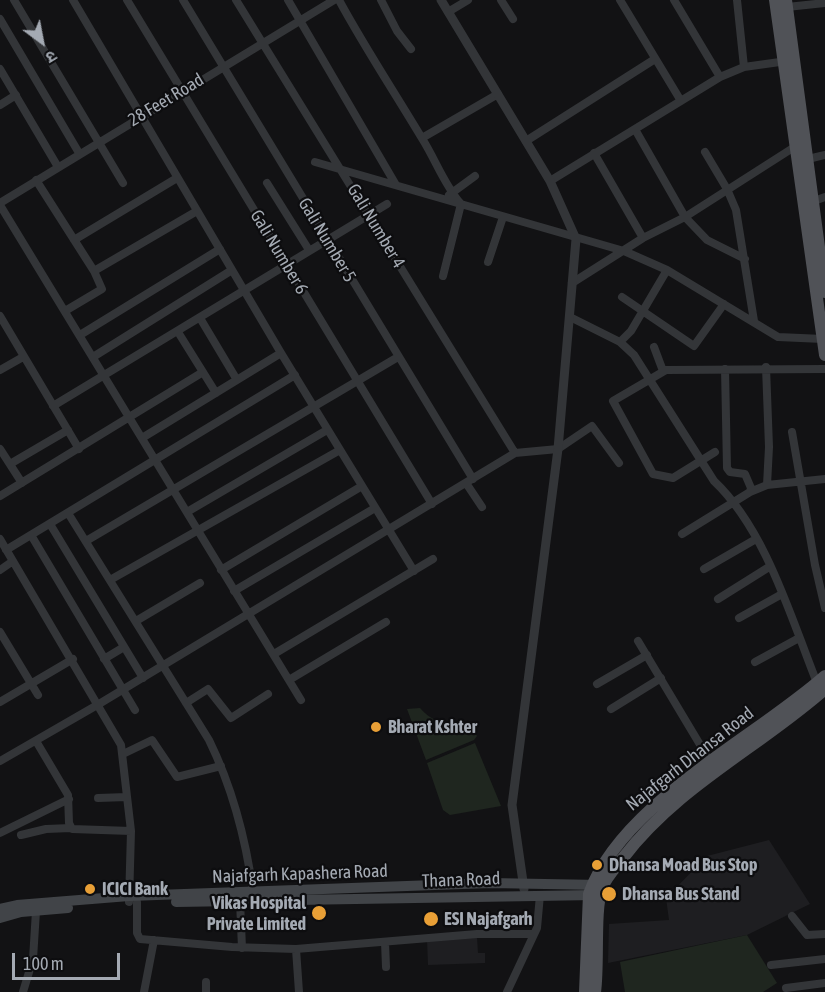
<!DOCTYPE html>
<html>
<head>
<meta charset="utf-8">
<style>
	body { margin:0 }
	#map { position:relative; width:825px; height:992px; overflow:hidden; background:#121214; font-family:"Asap Condensed","Noto Sans Devanagari",sans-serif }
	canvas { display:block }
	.north { position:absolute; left:12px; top:12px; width:60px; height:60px; -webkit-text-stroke:4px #0d0d0f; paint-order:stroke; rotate:148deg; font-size:16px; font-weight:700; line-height:24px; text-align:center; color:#a4aab3 }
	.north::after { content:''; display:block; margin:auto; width:21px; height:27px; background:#a4aab3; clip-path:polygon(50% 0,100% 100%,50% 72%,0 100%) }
	.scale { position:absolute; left:12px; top:953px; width:108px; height:27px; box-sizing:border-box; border:3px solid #a4aab3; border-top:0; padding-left:8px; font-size:18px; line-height:21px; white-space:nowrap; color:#a4aab3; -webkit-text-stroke:4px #0d0d0f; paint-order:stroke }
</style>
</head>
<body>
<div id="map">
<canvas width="825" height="992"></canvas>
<div class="north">उ</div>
<div class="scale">100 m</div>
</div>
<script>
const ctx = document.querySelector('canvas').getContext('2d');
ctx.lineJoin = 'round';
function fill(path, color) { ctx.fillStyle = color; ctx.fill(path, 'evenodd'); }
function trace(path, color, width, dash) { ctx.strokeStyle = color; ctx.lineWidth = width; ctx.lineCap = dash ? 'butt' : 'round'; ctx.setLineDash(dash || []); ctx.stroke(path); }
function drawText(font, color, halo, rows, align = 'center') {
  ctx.font = font + ' "Asap Condensed",sans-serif'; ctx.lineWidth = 4.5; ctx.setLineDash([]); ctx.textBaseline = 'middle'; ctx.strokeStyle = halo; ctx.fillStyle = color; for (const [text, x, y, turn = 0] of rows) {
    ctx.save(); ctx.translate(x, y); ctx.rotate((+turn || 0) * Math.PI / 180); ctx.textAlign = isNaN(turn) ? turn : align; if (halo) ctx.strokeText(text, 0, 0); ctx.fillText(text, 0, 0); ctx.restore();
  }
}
fill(new Path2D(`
	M769,840L810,904L747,935L608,963L609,924L669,920L666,898L707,856Z
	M477,937L478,953H485V963L428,965L427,939Z`), '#1e1e21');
fill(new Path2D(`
	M420,708C433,723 451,728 470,723L477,736L474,740L426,760L407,709Z
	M475,743L501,806L450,815L443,810L427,763Z
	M747,935L777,983L763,992H625L620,962Z`), '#1f261f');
trace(new Path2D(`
	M14,0L123,183
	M73,0L281,353L414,571
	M127,0L432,504
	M183,0L473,479
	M236,0L515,453
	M288,0L396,185
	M339,0C365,48 395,93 423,140C436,161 445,186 461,204L443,276
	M381,0L397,31L411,49
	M501,0L513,19
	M620,0L681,101
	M674,0L720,77
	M737,0L744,67
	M787,7L825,3
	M448,12L468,0
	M0,19L79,153
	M0,69L58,167
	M0,105L16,95
	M636,131L685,217L707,240L745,259
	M422,138L498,94
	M526,141L655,59
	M705,152L727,189L736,210L754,321
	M594,153L643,238
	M808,159L825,155
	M315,162L624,251L667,270L778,337L823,339
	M36,180L94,271L102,289L65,311
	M550,181L720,77L744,67L787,61
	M267,183L309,250
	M449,195L475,176
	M814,201L825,197
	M0,203L334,0
	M0,205L301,700
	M74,240L177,178
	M488,262L503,217
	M94,271L197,211
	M572,283L643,238L685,217L796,146
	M622,297L694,346L724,304
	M0,316L79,449
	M570,317L620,342L634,355L714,481C766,530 791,618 817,683
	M200,318L237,380
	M178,332L216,393
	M80,335L220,249
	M620,342L631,331L667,270
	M654,347L663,371
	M93,357L232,270
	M766,367L769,447L767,485
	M0,370L23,357
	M53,406L387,204
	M792,432L815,565L825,608
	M142,438L281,353
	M0,449L22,483
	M715,452L673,478L653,474L613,401L666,370L825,369
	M10,464L68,430
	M466,483L482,507
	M750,492L767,485L825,479
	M0,496L203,372
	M187,512L327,430
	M68,513L209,740C232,787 246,840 253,892
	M50,524L143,678
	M682,534L750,492L751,488L745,474L730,472L727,468L725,369
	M31,535L135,710
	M0,539L121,745L131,831L129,902
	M86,541L398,357
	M6,550L295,375
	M704,569L756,539
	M0,570L13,561
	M221,570L362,486
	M110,580L340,450
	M234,591L375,508
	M718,599L769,567
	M739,618L782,594
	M136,621L200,583
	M0,632L38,695
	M638,641L711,763
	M274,654L433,559
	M104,659L124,647
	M755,662L799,638
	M289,680L386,622
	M597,684L647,655
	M0,702L73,659
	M186,703L208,689L231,718L268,694
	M611,709L661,678
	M36,741L68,795L69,823L72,829L131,831
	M123,754L152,740L177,777L221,766
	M0,761L99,704L515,453L558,449L592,426L619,463
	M98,798L127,797
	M0,833L69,799
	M21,835L46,829L71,828
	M240,901L242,948
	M137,902V933L140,939L232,947L296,949L477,934H533
	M792,916L807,935L825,934
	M385,942L386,967
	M296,949L299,992
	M771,965L825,959
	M786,988L825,983
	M23,992L33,959L36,911
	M144,992L154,940
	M206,992V982
	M507,992L537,928L540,895`), '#333538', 8);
trace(new Path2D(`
	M441,0L550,181L576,239L558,449L512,805L524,889`), '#333538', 9);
trace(new Path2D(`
	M176,902L595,895
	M0,909L17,905L129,896L490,883L601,885
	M0,918L21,912L68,908`), '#414448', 10);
trace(new Path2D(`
	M775,0L825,355
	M786,0L825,292
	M585,992L589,894C621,804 755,738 825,676
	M595,992C599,965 594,909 602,888C606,877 616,867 623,858C678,786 758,748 825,689`), '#505257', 12);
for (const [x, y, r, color] of [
	[376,727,6,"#e89f36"],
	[597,865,6,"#e89f36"],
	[90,889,6,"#e89f36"],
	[609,894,8,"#e89f36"],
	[319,913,8,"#e89f36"],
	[431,919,8,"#e89f36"]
]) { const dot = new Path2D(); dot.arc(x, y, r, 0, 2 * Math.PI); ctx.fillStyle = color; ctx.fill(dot); trace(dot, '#0d0d0f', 2); }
drawText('18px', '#a4aab3', '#0d0d0f', [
	["28 Feet Road",166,100,-31],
	["Gali Number 4",376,226,59],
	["Gali Number 5",327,240,59],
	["Gali Number 6",279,252,59],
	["Najafgarh Dhansa Road",690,759,-38],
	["Najafgarh Kapashera Road",300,874,-2],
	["Thana Road",461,880,-2]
]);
drawText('bold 18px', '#a4aab3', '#0d0d0f', [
	["Bharat Kshter",388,727],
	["Dhansa Moad Bus Stop",609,865],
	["ICICI Bank",102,889],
	["Dhansa Bus Stand",622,894],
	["Vikas Hospital",306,903,"right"],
	["Private Limited",306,924,"right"],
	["ESI Najafgarh",444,919]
], 'left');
</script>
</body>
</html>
